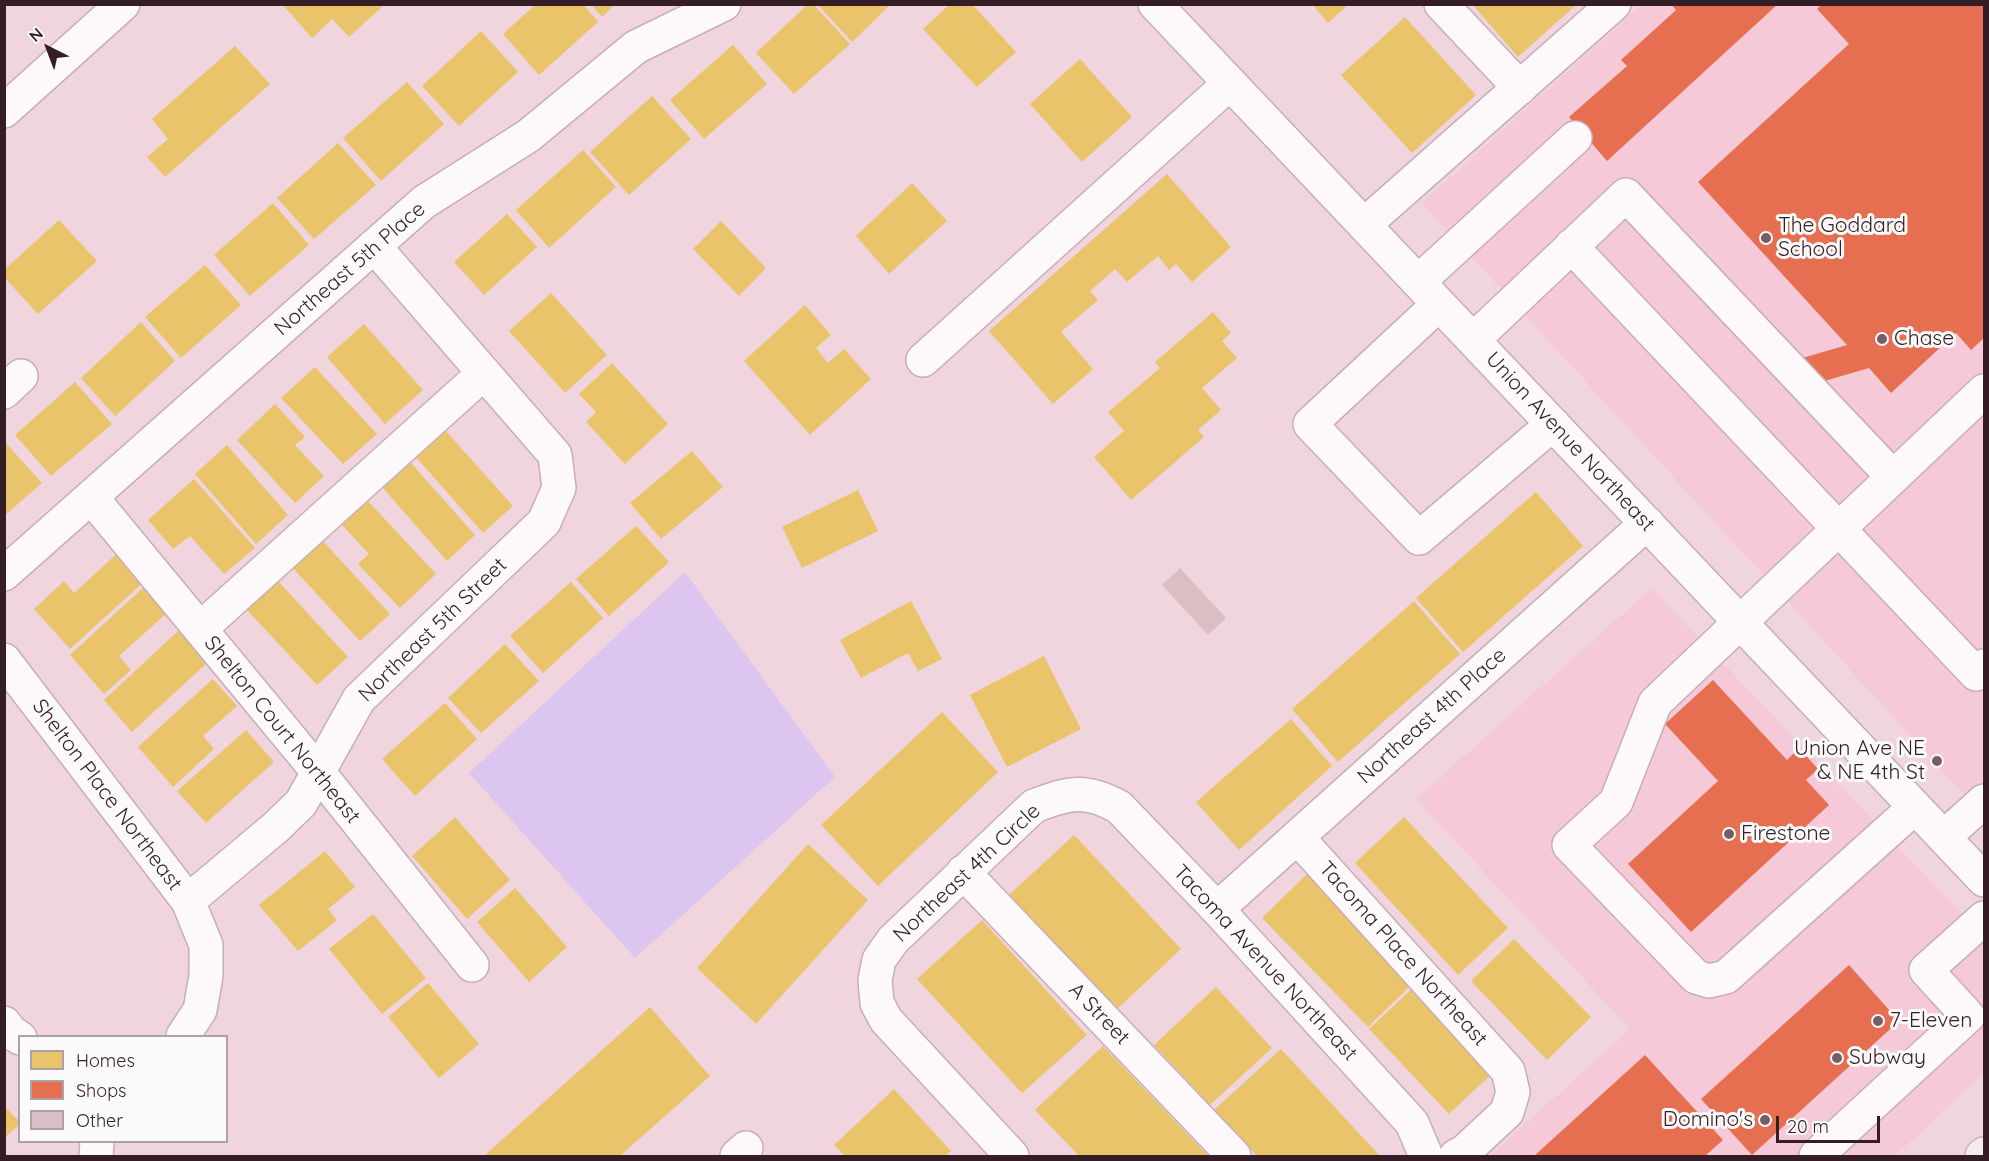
<!DOCTYPE html>
<html>
<head>
<meta charset="utf-8">
<style>
	body { margin:0 }
	#map { position:relative; width:1989px; height:1161px; overflow:hidden; background:#f0d5de; font-family:Quicksand,sans-serif }
	canvas { display:block }
	.frame { position:absolute; inset:0; border:6px solid #341d25; pointer-events:none }
	.legend { position:absolute; left:18px; top:1035px; width:210px; height:108px; box-sizing:border-box; background:#fafafa; border:2px solid #aba2a5; margin:0; padding:8px 10px; list-style:none; font-size:18px; color:#341d25 }
	.legend li { display:flex; align-items:center; gap:12px; height:30px }
	.legend b { width:30px; border:2px solid #aba2a5 }
	.north { position:absolute; left:18px; top:18px; width:60px; height:60px; -webkit-text-stroke:4px #fafafa; paint-order:stroke; rotate:318deg; font-size:16px; font-weight:700; line-height:24px; text-align:center; color:#341d25 }
	.north::after { content:''; display:block; margin:auto; width:21px; height:27px; background:#341d25; clip-path:polygon(50% 0,100% 100%,50% 72%,0 100%) }
	.scale { position:absolute; left:1776px; top:1116px; width:104px; height:27px; box-sizing:border-box; border:3px solid #341d25; border-top:0; padding-left:8px; font-size:18px; line-height:21px; white-space:nowrap; color:#341d25; -webkit-text-stroke:4px #fafafa; paint-order:stroke }
</style>
</head>
<body>
<div id="map">
<canvas width="1989" height="1161"></canvas>
<div class="frame"></div>
<ul class="legend">
<li><b style="height:16px;background:#e9c46a"></b>Homes</li>
<li><b style="height:16px;background:#e76f51"></b>Shops</li>
<li><b style="height:16px;background:#dabec3"></b>Other</li>
</ul>
<div class="north">N</div>
<div class="scale">20 m</div>
</div>
<script>
const ctx = document.querySelector('canvas').getContext('2d');
ctx.lineJoin = 'round';
function fill(path, color) { ctx.fillStyle = color; ctx.fill(path, 'evenodd'); }
function trace(path, color, width, dash) { ctx.strokeStyle = color; ctx.lineWidth = width; ctx.lineCap = dash ? 'butt' : 'round'; ctx.setLineDash(dash || []); ctx.stroke(path); }
function drawText(font, color, halo, rows, align = 'center') {
  ctx.font = font + ' Quicksand,sans-serif'; ctx.lineWidth = 6; ctx.setLineDash([]); ctx.textBaseline = 'middle'; ctx.strokeStyle = halo; ctx.fillStyle = color; for (const [text, x, y, turn = 0] of rows) {
    ctx.save(); ctx.translate(x, y); ctx.rotate((+turn || 0) * Math.PI / 180); ctx.textAlign = isNaN(turn) ? turn : align; if (halo) ctx.strokeText(text, 0, 0); ctx.fillText(text, 0, 0); ctx.restore();
  }
}
fill(new Path2D(`
	M1641,5H1984V816L1422,203Z
	M1653,589L1984,937V1073L1895,1156H1490L1630,1029L1416,799L1646,593Z`), '#f5c9d8');
fill(new Path2D(`
	M685,572L835,777L635,958L469,773Z`), '#dcc6f0');
fill(new Path2D(`
	M282,4H385L349,37L332,19L312,38Z
	M536,4H583L598,22L539,75L503,34Z
	M591,4H615L602,17Z
	M808,4H813L850,44L794,94L756,53Z
	M820,4H891L852,42L819,6Z
	M950,4H972L1016,52L977,87L923,29Z
	M1312,4H1349L1328,23Z
	M1472,4H1577L1518,57Z
	M1405,17L1476,95L1412,153L1341,75Z
	M481,31L518,72L459,126L422,86Z
	M733,45L767,84L704,139L670,100Z
	M235,46L270,84L165,177L147,157L168,139L152,119Z
	M1080,59L1132,117L1082,162L1030,104Z
	M407,82L444,124L381,181L343,138Z
	M652,96L691,139L629,195L590,152Z
	M338,143L376,185L314,239L277,198Z
	M583,150L616,187L549,248L516,210Z
	M1167,174L1231,247L1192,282L1176,264L1169,270L1158,256L1127,282L1115,269L1090,291L1098,300L1061,332L1093,369L1053,404L989,331Z
	M912,183L947,221L889,274L856,236Z
	M273,203L309,245L250,296L214,255Z
	M507,214L537,247L484,295L454,262Z
	M59,220L97,261L38,314L4,277V270Z
	M721,221L766,268L739,296L693,249Z
	M205,265L241,305L181,358L145,317Z
	M551,293L607,355L565,393L509,331Z
	M805,305L831,335L816,348L828,363L844,349L871,379L810,435L744,361Z
	M1213,312L1231,333L1222,341L1237,358L1202,388L1221,410L1198,430L1204,437L1131,500L1094,457L1124,431L1108,412L1160,368L1155,362Z
	M141,322L175,361L115,416L81,378Z
	M364,324L423,390L385,424L327,357Z
	M612,363L668,424L625,464L586,422L596,412L579,394Z
	M315,367L377,434L343,464L281,398Z
	M75,382L112,424L51,476L15,435Z
	M275,404L305,437L295,445L324,476L295,503L237,440Z
	M444,429L513,506L483,533L415,456Z
	M4,441L42,483L4,516Z
	M227,445L288,515L256,544L195,474Z
	M692,451L723,487L661,539L630,503Z
	M411,463L475,535L447,561L383,488Z
	M194,479L255,548L224,574L190,536L173,549L148,520Z
	M858,490L878,531L802,568L782,527Z
	M1536,492L1583,546L1463,652L1416,598Z
	M367,500L436,574L400,608L358,564L369,554L341,524Z
	M636,526L669,562L609,616L576,579Z
	M322,540L390,614L360,641L292,567Z
	M122,549L148,578L70,649L34,609L64,581L74,593Z
	M277,580L348,657L317,685L246,609Z
	M571,582L603,618L543,673L510,636Z
	M144,587L167,613L119,656L131,670L104,694L70,655Z
	M911,601L942,659L918,671L908,653L861,678L840,640Z
	M1414,601L1460,654L1338,762L1292,709Z
	M178,631L207,663L132,732L104,700Z
	M505,644L539,681L481,733L448,698Z
	M1044,656L1081,729L1007,767L970,695Z
	M213,679L237,706L203,736L214,749L173,787L138,747Z
	M445,703L477,739L415,796L382,759Z
	M942,712L998,772L878,886L821,825Z
	M1291,719L1332,766L1239,850L1196,802Z
	M246,730L274,762L206,823L177,791Z
	M455,817L510,880L467,919L412,856Z
	M1404,817L1508,928L1458,975L1355,863Z
	M1074,835L1181,949L1116,1010L1009,895Z
	M808,844L868,900L756,1024L697,968Z
	M325,851L355,887L328,909L337,920L298,951L259,905Z
	M1308,873L1414,982L1368,1027L1262,918Z
	M515,888L567,947L529,982L477,922Z
	M373,914L426,978L382,1014L329,949Z
	M982,920L1087,1035L1022,1093L917,979Z
	M1514,939L1591,1017L1547,1060L1471,981Z
	M428,983L479,1044L439,1078L388,1017Z
	M1416,985L1496,1070L1449,1114L1369,1029Z
	M1216,987L1272,1048L1210,1105L1154,1045Z
	M650,1007L710,1076L620,1156H484Z
	M1103,1046L1171,1117L1208,1156H1079L1035,1110Z
	M1281,1049L1380,1156H1257L1214,1110Z
	M894,1089L951,1151L946,1156H845L834,1145Z
	M4,1106L20,1122V1124L4,1138Z`), '#e9c46a');
fill(new Path2D(`
	M1671,4H1778L1607,161L1569,117L1627,66L1621,60L1676,10Z
	M1822,4H1984V338L1971,350L1956,333L1891,393L1869,368L1821,382L1799,359L1847,345L1698,182L1849,44L1817,9Z
	M1713,680L1787,760L1799,748L1818,769L1806,780L1829,805L1691,932L1628,864L1718,781L1665,724Z
	M1849,965L1899,1021L1752,1155L1701,1099Z
	M1645,1055L1723,1140L1705,1156H1534Z`), '#e76f51');
fill(new Path2D(`
	M1180,568L1226,618L1208,635L1162,585Z`), '#dabec3');
const minor = new Path2D(`
	M1155,4L1984,880
	M1441,4L1520,88
	M4,111L123,4
	M1364,225L1614,4
	M1571,246L1976,674L1984,666
	M1418,282L1575,138
	M1439,304L1310,424L1419,538L1553,424
	M1473,340L1626,195L1893,477
	M923,360L1230,83
	M4,392L21,376
	M91,497L319,773L472,965
	M4,574L424,202L528,136L636,47L724,4
	M200,629L484,373
	M4,660L188,901
	M1915,807L1726,977L1709,981L1696,977L1569,845L1616,802L1655,703L1984,391
	M1297,837L1508,1071L1513,1092L1507,1112L1464,1152L1456,1156
	M1944,837L1984,801
	M963,872L1234,1156
	M1217,909L1647,523
	M4,1023L11,1032L20,1038
	M183,1036L200,1010L206,976V945L188,901L275,828L301,803L359,699L544,522L559,488L555,455L374,246
	M96,1156L97,1142
	M737,1156L746,1148
	M1012,1156L886,1020L877,1003L875,980L879,960L893,940L1034,806C1068,793 1085,788 1119,807L1217,909L1412,1123L1426,1156
	M1816,1156L1968,1016L1926,970L1984,918`);
const major = new Path2D(`
	M1982,1156L1984,1154`);
trace(minor, '#c6aeb6', 36);
trace(major, '#c5b6bb', 36);
trace(minor, '#fdf9fa', 33);
trace(major, '#f3ebee', 33);
for (const [x, y, r, color] of [
	[1766,238,6,"#765d66"],
	[1882,339,6,"#765d66"],
	[1937,761,6,"#765d66"],
	[1729,834,6,"#765d66"],
	[1878,1021,6,"#765d66"],
	[1837,1058,6,"#765d66"],
	[1765,1120,6,"#765d66"]
]) { const dot = new Path2D(); dot.arc(x, y, r, 0, 2 * Math.PI); ctx.fillStyle = color; ctx.fill(dot); trace(dot, '#fafafa', 2); }
drawText('21px', '#341d25', '#fafafa', [
	["The Goddard",1778,226],
	["School",1778,250],
	["Chase",1894,339],
	["Union Ave NE",1925,749,"right"],
	["& NE 4th St",1925,773,"right"],
	["Firestone",1741,834],
	["7-Eleven",1890,1021],
	["Subway",1849,1058],
	["Domino's",1753,1120,"right"]
], 'left');
drawText('21px', '#341d25', '#fafafa', [
	["Northeast 5th Place",350,269,-41],
	["Union Avenue Northeast",1570,442,47],
	["Northeast 5th Street",433,630,-44],
	["Northeast 4th Place",1432,716,-42],
	["Shelton Court Northeast",282,730,51],
	["Shelton Place Northeast",107,795,53],
	["Northeast 4th Circle",967,873,-43],
	["Tacoma Place Northeast",1403,954,48],
	["Tacoma Avenue Northeast",1265,963,47],
	["A Street",1099,1014,46]
]);
</script>
</body>
</html>
